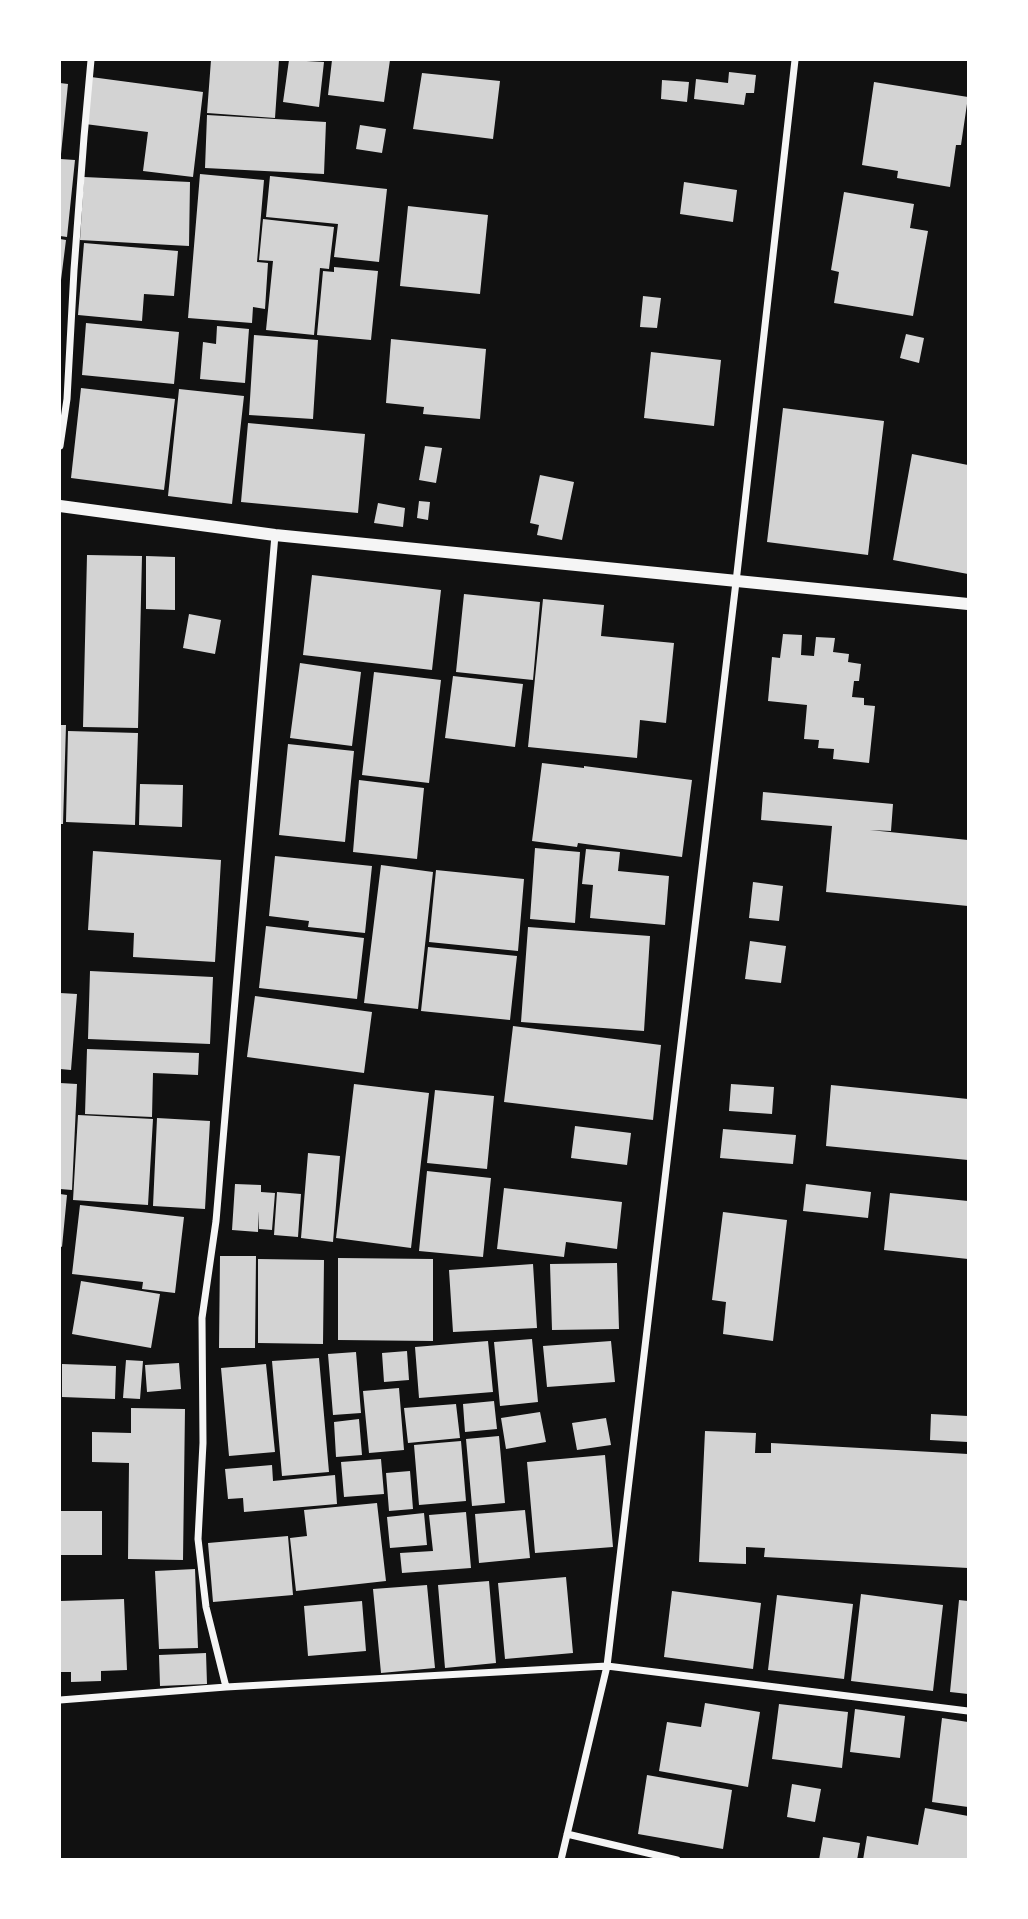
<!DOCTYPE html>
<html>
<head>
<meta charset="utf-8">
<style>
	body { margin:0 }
	#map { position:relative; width:1028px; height:1919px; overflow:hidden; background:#111; font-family:"Titillium Web",sans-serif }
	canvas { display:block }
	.frame { position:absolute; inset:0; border:61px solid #fff; pointer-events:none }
</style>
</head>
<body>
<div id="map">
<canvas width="1028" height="1919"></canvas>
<div class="frame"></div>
</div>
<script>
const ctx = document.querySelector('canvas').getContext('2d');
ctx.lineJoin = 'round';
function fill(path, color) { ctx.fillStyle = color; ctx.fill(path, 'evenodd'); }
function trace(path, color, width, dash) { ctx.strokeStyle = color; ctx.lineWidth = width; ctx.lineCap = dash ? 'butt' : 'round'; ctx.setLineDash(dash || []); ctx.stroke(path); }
fill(new Path2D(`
	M211,60H279L275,118L207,113Z
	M289,60L324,62L319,107L283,102Z
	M332,60H390L384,102L328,95Z
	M729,72L756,75L754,93H746L744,105L694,99L696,79L728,83Z
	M422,73L500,81L493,139L413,129Z
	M91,77L203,92L193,177L143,171L148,132L85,124Z
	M662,80L689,82L687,102L661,99Z
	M874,82L968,97L961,145H956L950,187L897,178L898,171L862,165Z
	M60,83L68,84L61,154H60Z
	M207,115L326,122L324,174L205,168Z
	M360,125L386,129L382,153L356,149Z
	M60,159L75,160L67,237L60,236Z
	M200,174L264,180L257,262L268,263L265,309L253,307L252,323L188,318Z
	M270,176L387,189L379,262L334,257L338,224L266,217Z
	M84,177L190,182L189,246L80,240Z
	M684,182L737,190L733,222L680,214Z
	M844,192L914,204L910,228L928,231L913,316L834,303L839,272L831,270Z
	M408,206L488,215L480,294L400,286Z
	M263,219L334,227L329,269L320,268L314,335L266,330L273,261L259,260Z
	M60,239L66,240L61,280H60Z
	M84,243L178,251L174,296L144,294L142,321L78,315Z
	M334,267L378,271L371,340L317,335L323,271L334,272Z
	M643,296L661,298L657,328L640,327Z
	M86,323L179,332L174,384L82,375Z
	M217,326L249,329L245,383L200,379L203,342L216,344Z
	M906,334L924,338L919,363L900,358Z
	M254,335L318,340L313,419L249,415Z
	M391,339L486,349L480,419L423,414L424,407L386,403Z
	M651,352L721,360L714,426L644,418Z
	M81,388L175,399L164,490L71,478Z
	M179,389L244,396L232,504L168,496Z
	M783,408L884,421L868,555L767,542Z
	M248,423L365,434L358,513L241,502Z
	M425,446L442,448L436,483L419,480Z
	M912,454L968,465V574L893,560Z
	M540,475L574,482L562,540L537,535L539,525L530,523Z
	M419,501L430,502L428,520L417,518Z
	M378,503L405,508L403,527L374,523Z
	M87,555L142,556L138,728L83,727Z
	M146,556L175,557V610L146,609Z
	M312,575L441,590L432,670L303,655Z
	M464,594L540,602L533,680L456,672Z
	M543,599L604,605L601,636L674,643L666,723L640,720L637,758L528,747Z
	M189,614L221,620L215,654L183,648Z
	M783,634L802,635L801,655L814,656L816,637L835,638L833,652L849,654L848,662L861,664L859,681H854L852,697L864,698V705L875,706L869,763L833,759L834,749L818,748L819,740L804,739L807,705L768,701L772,657L780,658Z
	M300,663L361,672L352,746L290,738Z
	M374,672L441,680L429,783L362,775Z
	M453,676L523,684L515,747L445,738Z
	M60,725H66L63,824H60Z
	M68,731L138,733L135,825L66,822Z
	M288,744L354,751L345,842L279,835Z
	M542,763L584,768V766L692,780L682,857L578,843L577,847L532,841Z
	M359,780L424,788L417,859L353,852Z
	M140,784L183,785L182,827L139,825Z
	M763,792L893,804L891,831L870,830L968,840V906L826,892L832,826L761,820Z
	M535,848L580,852L575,923L530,919Z
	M586,849L620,852L618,871L669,876L665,925L590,918L593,885L582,884Z
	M93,851L221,860L215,962L133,957L134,933L88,930Z
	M275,856L372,866L365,933L308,927L309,921L269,916Z
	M381,865L433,872L418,1009L364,1003Z
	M436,870L524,879L518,951L429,942Z
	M753,882L783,886L779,921L749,918Z
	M266,926L364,938L357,999L259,988Z
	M528,927L650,936L644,1031L521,1022Z
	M750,941L786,946L781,983L745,979Z
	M428,947L517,956L510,1020L421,1011Z
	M90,971L213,977L210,1044L88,1039Z
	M60,993L77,994L71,1070L60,1069Z
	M255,996L372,1012L364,1073L247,1057Z
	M513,1026L661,1045L653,1120L504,1102Z
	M87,1049L199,1053L198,1075L153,1073L152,1117L85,1114Z
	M60,1083L77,1084L72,1190L60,1189Z
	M354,1084L429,1093L411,1248L336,1238Z
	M731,1084L774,1087L772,1114L729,1111Z
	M831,1085L968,1099V1160L826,1146Z
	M435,1090L494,1096L487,1169L427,1163Z
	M78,1115L153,1119L148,1205L73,1200Z
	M157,1118L210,1121L205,1209L153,1206Z
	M575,1126L631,1133L627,1165L571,1158Z
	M723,1129L796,1135L793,1164L720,1158Z
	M308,1153L340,1156L333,1242L301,1238Z
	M427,1171L491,1178L483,1257L419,1251Z
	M235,1184L261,1185V1192L275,1193L272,1230L259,1229V1211L258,1232L232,1230Z
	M806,1184L871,1192L868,1218L803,1211Z
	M504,1188L622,1202L617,1249L566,1242L564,1257L497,1249Z
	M277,1192L301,1194L298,1237L274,1235Z
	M890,1193L968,1201V1259L884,1250Z
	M60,1194L67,1195L62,1247L60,1246Z
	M80,1205L184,1217L175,1293L142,1289L143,1282L72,1274Z
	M723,1212L787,1220L773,1341L723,1334L726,1302L712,1300Z
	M220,1256H256L255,1348H219Z
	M338,1258L433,1259V1341L338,1340Z
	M258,1259L324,1260L323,1344L258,1343Z
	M617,1263L619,1329L552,1330L550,1264Z
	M533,1264L537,1328L453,1332L449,1270Z
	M81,1281L160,1294L151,1348L72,1334Z
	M532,1339L538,1402L500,1406L494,1342Z
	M488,1341L493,1392L419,1398L415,1347Z
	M611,1341L615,1382L547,1387L543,1346Z
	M407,1351L409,1380L384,1382L382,1353Z
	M356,1352L361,1413L333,1415L328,1354Z
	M319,1358L329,1472L282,1476L272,1361Z
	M126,1360L143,1361L140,1399L123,1398Z
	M179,1363L181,1389L147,1392L145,1365Z
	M62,1364L116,1366L115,1399L62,1397Z
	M266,1364L275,1452L229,1456L221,1368Z
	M399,1388L404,1450L369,1453L363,1391Z
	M494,1401L497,1429L465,1432L463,1404Z
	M456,1404L460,1438L408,1443L404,1408Z
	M131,1408L185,1409L183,1560L128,1559L129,1463L92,1462V1432L131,1433Z
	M540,1412L546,1442L506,1449L501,1418Z
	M931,1414L968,1416V1442L930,1440Z
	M606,1418L611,1445L577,1450L572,1423Z
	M359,1419L362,1455L336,1457L334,1422Z
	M705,1431L756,1433L755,1453H771V1443L968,1454V1568L764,1557L765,1548L746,1547V1564L699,1562Z
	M499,1436L505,1503L472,1506L466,1439Z
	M461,1441L466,1501L419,1505L414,1445Z
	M605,1455L613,1547L535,1553L527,1462Z
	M381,1459L384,1494L344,1497L341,1462Z
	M272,1465L273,1481L335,1475L337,1504L244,1512L243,1498L228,1499L225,1469Z
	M410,1471L413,1509L389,1511L386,1473Z
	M377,1503L386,1581L296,1591L290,1538L307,1536L304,1510Z
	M525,1510L530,1558L479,1563L475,1514Z
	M60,1511H102V1555H60Z
	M466,1512L471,1568L402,1573L400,1553L433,1551L429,1515Z
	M424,1513L427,1545L390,1548L387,1517Z
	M288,1536L293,1595L213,1602L208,1543Z
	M195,1569L198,1648L159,1649L155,1571Z
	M566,1577L573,1653L505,1659L498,1583Z
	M489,1581L496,1663L445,1668L438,1585Z
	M427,1585L435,1668L381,1673L373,1589Z
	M672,1591L761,1603L753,1669L664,1657Z
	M861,1594L943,1605L933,1691L851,1681Z
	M777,1595L853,1604L844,1679L768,1670Z
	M124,1599L127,1670L101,1671V1681L71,1682V1672H60V1601Z
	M959,1600L968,1601V1694L950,1692Z
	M362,1601L366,1651L308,1656L304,1606Z
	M206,1653L207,1684L160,1686L159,1655Z
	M705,1703L760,1712L748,1787L659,1771L667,1722L701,1727Z
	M779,1704L848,1712L842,1768L772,1759Z
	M855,1709L905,1716L900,1758L850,1752Z
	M942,1718L968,1722V1807L932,1802Z
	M647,1775L732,1790L723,1849L638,1834Z
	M792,1784L821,1789L815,1822L787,1817Z
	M925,1808L968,1816V1860H863L867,1836L918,1845Z
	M823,1837L860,1843L857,1860H819Z`), '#d3d3d3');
trace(new Path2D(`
	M795,60L736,582L607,1666L968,1711
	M60,446L67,399L74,270L84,137L91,60
	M226,1687L206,1607L198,1539L203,1443L202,1318L216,1221L275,535
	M60,1700L226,1687L607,1666L561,1860
	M567,1834L677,1860`), '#f5f5f5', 7);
trace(new Path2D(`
	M60,506L275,535L968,604`), '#f5f5f5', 12);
</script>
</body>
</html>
